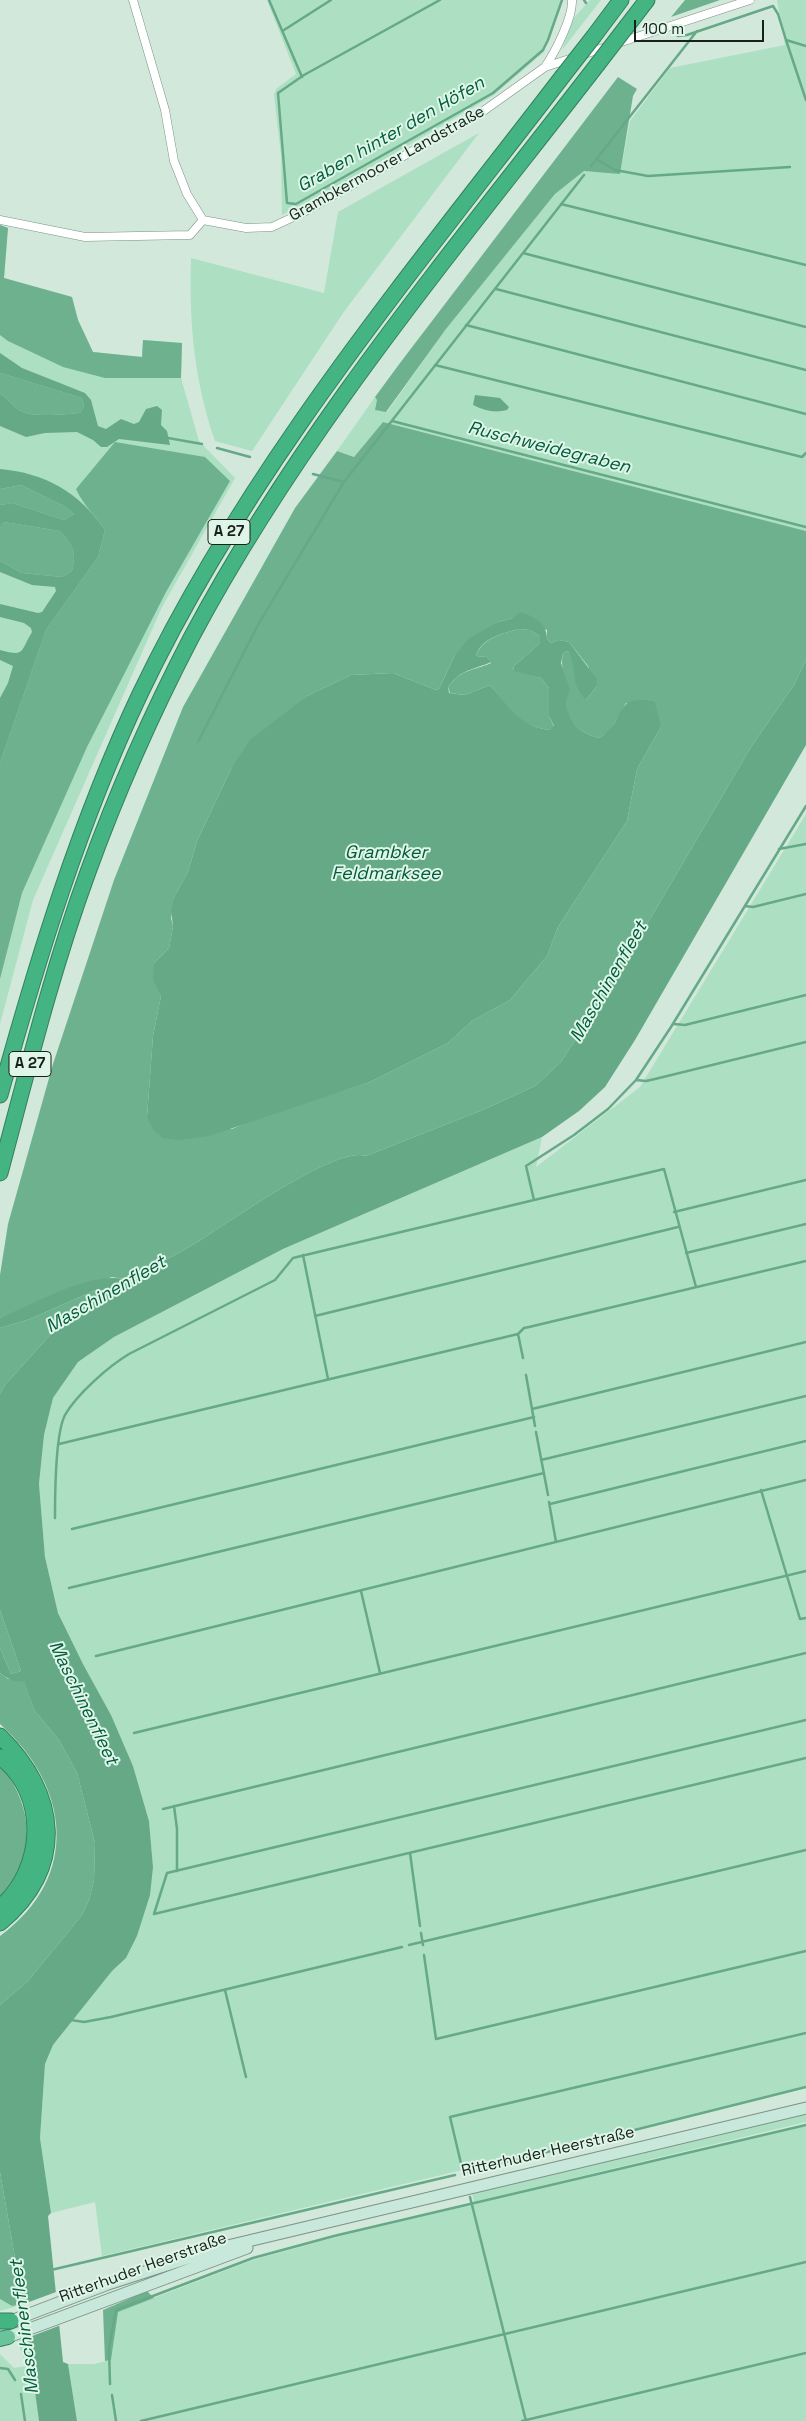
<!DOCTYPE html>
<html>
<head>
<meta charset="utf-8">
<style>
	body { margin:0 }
	#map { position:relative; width:806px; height:2421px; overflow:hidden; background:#d1e8db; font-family:"Space Grotesk",sans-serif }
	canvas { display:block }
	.scale { position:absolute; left:634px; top:20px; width:130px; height:22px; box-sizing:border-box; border:2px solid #17201b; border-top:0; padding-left:6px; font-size:15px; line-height:18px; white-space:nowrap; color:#17201b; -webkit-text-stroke:4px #def5e8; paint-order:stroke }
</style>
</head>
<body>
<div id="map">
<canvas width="806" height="2421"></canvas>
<div class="scale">100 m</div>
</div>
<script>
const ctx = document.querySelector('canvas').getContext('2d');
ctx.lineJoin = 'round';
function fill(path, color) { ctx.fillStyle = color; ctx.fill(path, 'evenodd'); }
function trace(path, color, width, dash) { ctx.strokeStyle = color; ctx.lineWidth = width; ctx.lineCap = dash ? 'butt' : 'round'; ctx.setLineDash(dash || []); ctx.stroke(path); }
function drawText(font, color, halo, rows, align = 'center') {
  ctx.font = font + ' "Space Grotesk",sans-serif'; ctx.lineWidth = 4; ctx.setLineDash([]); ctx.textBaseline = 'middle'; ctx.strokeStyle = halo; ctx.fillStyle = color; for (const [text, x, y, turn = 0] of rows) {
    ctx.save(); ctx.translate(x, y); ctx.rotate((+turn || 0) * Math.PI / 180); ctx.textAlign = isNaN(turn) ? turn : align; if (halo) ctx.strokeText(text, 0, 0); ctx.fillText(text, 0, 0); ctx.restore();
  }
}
fill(new Path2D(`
	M267,0H561L544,52L494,95L344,183L282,215L281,155L274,95L276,89L296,74Z
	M590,0H601L562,50L572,20Z
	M777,0H806V531L383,422L354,457L337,451L375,397L387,412L446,329L555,194L584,171L620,173L630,121L670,68L785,45Z
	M479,133L343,313L252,451L215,441C194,379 189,323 191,258L324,293L338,212Z
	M0,225L8,228L4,278L72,297L78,320L93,352L142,357L143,340L182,343L181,378L199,441L235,478L162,607L33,900L0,1024Z
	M806,814V2088L102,2256L95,2202L51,2213L40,2138L45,2064L53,2045L112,1971L126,1958L137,1936L153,1867L149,1821L133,1766L111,1715L83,1664L58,1613L45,1557L39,1484L44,1435L53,1398L78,1362L114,1337L283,1249L542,1137L536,1167L640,1087Z
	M806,2112V2122L474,2202L472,2192Z
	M806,2125V2421H77L68,2364H94L111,2360L117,2312L253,2260L336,2237Z
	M0,2299L12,2306L21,2305L0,2311Z
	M28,2337L39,2421H0V2354L14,2368L27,2366L17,2341Z`), '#addfc3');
fill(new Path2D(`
	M685,0H720L671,17Z
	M618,77L637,89L633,96L620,174L584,171L555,194L446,329L386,412L375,410L377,400L375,397L400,363Z
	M0,225L8,228L4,278L72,297L78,320L93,352L142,357L143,340L182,343L181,378H105L63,367L8,341L0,335Z
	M0,373L82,398L84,406L80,413C66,414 33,418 21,411C12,407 8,397 0,394Z
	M383,422L806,531V660L794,685L751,747L616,977L561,1062L535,1086L485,1109L366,1156C335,1146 229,1223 199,1241C175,1256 150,1268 124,1279L112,1277L0,1318V1275L8,1224L53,1064L114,880L183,707L295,508L337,451L354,457ZM513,618L547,630V639L551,643L559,640L569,642L588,666L596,687L586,700L575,663L568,651L563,653C558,676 574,679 564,704C573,725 576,731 599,738L609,732L626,703L661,727L637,769L627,821L558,927L547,956L510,1000L472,1021L448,1043L370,1082L253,1120L232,1129L147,1117L153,1036L161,996L154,963L169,948L173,926L171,918L175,895L188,872L197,841L231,769L307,696L351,675L393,673L436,690L439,689L454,657L498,622Z
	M115,442L205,457L230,481L166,592L87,747L22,893L0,979V763L46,630L98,557L105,530C95,515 83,505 76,489Z
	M21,485L64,506L74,514L64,520L12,503L0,505V489Z
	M4,522L60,531C73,546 77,551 72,571L62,577L22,573L0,561V528Z
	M518,629L530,630L540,636V643L514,666L513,670L541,678L549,688V716L554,727L549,730C518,726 509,707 490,685L465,695L450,693L448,687C461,669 473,671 491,663L487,657L476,656C482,638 502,634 518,629Z
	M98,1289L103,1292L106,1298L103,1303L65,1321L51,1334L5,1385L0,1394V1328L30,1319Z
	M0,1610L21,1671L11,1674L0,1648Z
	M0,1673L8,1679L24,1680L34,1710L59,1740L77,1773L95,1843L94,1880L89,1900L82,1915L28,1981L0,2005V1936C81,1877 70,1786 0,1724Z
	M0,1765C34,1804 38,1862 0,1899Z
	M0,2172L23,2304L12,2306L0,2299Z
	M147,2291L154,2298L118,2312L111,2360L105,2361L103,2310Z`), '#6eb18f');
fill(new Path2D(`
	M0,353L22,368L85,393L91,400L98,426L106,429L121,419L134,424L139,422L146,409L157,406L162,410L161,425L167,431L170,445L119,439L107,447H101L93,440L77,432L45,433L26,437L0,426V394C8,397 12,407 21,411C33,418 66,414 80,413L84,406L82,398L0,373Z
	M475,395L500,398L509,407L507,410C495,413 485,411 473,405Z
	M0,469C45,473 79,492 105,530L98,557L46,630L0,763V698L8,683L13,666L0,660V650C25,657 20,652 32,632L31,628L24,623L0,617V604L38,613L42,612L56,591L55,587L32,585L0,572V561L22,573L62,577L72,571C77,551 73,546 60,531L4,522L0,528V505L12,503L64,520L74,514L64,506L21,485L0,489Z
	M520,612C535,617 547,623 547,639L551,643L559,640L569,642L597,679L596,687L586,700C568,681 579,671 568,651L563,653L561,663L570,690L565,704C573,725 576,731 599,738C627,723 611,692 655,702L661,727L637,769L627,821L558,927L547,956L510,1000L472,1021L448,1043L370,1082L209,1136L179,1140L163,1138L154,1131L147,1117L153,1036L161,996L153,980L154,963L169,948L173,926L171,910L175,895L188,872L197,841L231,769L250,740L307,696L351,675L393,673L436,690L439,689L454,657L468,639L498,622L513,618ZM518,629L530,630L540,636V643L514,666L513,671L541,678L549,688V716L554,726L549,730C519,726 509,706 490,685L465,695L449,693L448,687C461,669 473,670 491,662L487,657L476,656C481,638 502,634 518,629Z
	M806,660V745L635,1040L605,1087L579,1111L542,1137L283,1249L114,1337L78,1362L53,1398L44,1435L39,1484L45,1557L58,1613L83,1664L111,1715L133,1766L149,1821L153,1867L150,1895L137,1936L126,1958L112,1971L53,2045L45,2064L40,2138L51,2213L48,2216L63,2362L68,2364L77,2421H39L23,2304L0,2172V2005L28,1981L82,1915L89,1900L94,1880L95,1843L77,1773L59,1740L34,1710L24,1681C14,1683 8,1679 0,1673V1648L11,1674L21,1671L0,1610V1394L5,1385L51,1334L65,1321L103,1303L106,1298L103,1292L98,1289L30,1319L0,1328V1318C34,1304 88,1272 124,1279C150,1268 175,1256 199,1241C229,1223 335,1146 366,1156L485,1109L535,1086L561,1062L616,977L751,747L794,685Z`), '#66a987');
fill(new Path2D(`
	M56,2292L61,2325L27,2338L21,2305Z`), '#d1e8db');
trace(new Path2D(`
	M269,0L302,77
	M440,0L304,75L278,93L287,203L296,204L493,93L543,50L548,40L562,0
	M584,0L586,3
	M284,30L331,0
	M673,32L678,36L687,35L773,6L778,14L786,40L806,46
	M786,40L806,100
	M596,159L615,170L648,176L790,167
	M591,166L697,31
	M561,204L806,265
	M523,253L806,327
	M496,289L806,370
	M466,325L806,414
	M435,365L802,457L806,453
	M392,421L806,527
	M168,438L202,444
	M217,448L250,457
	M313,474L344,482L584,175
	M198,742L259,623L344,482
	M779,849L806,844
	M745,906L753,907L806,894
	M674,1024L685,1025L806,995
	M636,1080L646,1081L655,1079L806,1042
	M534,1200L664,1169L696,1287
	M674,1212L806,1180
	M686,1253L806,1224
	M303,1255L328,1379
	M315,1316L678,1227
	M518,1334L523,1358
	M526,1375L535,1426
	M532,1409L806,1342
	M536,1432L548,1495
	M59,1444L518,1334L524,1328L529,1327L806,1261
	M541,1460L806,1396
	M761,1490L800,1619L806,1618
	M549,1502L556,1542
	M550,1504L806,1441
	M55,1518C55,1495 55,1434 65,1415C77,1394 109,1366 129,1354L275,1280L293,1258L534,1200L526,1166L574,1135L608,1109L636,1080L671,1027L806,806
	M72,1529L534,1417
	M69,1588L544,1473
	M361,1591L380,1673
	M96,1656L806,1480
	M806,1720L167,1873L154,1914L806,1758
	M134,1733L806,1571
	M174,1806L177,1829V1871
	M163,1809L806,1653
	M410,1853L420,1926
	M421,1933L423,1945
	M409,1945L806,1850
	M424,1955L436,2039L806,1951
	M225,1990L246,2077
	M71,2020L84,2022L111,2017L402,1947
	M463,2173L806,2087
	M464,2176L450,2117L806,2033
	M470,2197L526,2421
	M51,2270L455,2175
	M0,2368L8,2369L15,2380
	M110,2384L109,2348L116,2310L253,2258L334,2236L806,2125
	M21,2394L25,2421
	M112,2395L116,2421
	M141,2421L806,2262
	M522,2421L806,2353`), '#66a987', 2.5);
const minor = new Path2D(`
	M133,0L165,110L174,161L187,194L203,220L246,228L272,227L302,213L482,112L545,67L750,0
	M545,67C555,52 573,18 572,0
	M0,220L85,237L190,235L203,220`);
const secondary = new Path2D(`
	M11,2321L108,2284L219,2248L806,2108
	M8,2337L247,2248`);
const trunk = new Path2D(`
	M0,2339L8,2337`);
const motorway = new Path2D(`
	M627,26L647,0
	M594,36L621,0
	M0,1095C38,958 79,823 140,694C248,467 411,274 562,77
	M0,1173C27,1072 52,970 88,872C117,792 152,713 191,638C301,431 454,250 597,65
	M0,1736C59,1794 67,1868 0,1923
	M0,1757C49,1794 44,1870 0,1907
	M0,2321H11`);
trace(minor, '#7d9286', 9);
trace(secondary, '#7d9286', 13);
trace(trunk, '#34805e', 16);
trace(motorway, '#34805e', 17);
trace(minor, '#fff', 8);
trace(secondary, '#c7e8da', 11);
trace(trunk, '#6ac39b', 14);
trace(motorway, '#44b482', 15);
const motorwayBridge = new Path2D(`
	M597,65L627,26
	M562,77L594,36`);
trace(motorwayBridge, '#34805e', 17, []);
trace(motorwayBridge, '#44b482', 15);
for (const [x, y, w] of [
	[229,532,42],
	[30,1064,42]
]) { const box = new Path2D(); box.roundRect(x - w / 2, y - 12.5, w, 25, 4); ctx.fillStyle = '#def5e8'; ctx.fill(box); trace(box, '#17201b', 1); }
drawText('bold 15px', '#17201b', null, [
	["A 27",229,532],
	["A 27",30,1064]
]);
drawText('16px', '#17201b', '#def5e8', [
	["Grambkermoorer Landstraße",387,164,-29],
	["Ritterhuder Heerstraße",548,2152,-13],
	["Ritterhuder Heerstraße",143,2268,-20]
]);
drawText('italic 18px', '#025c3b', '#def5e8', [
	["Graben hinter den Höfen",391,135,-30],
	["Ruschweidegraben",549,448,14],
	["Grambker",386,853],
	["Feldmarksee",386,874],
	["Maschinenfleet",609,982,-60],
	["Maschinenfleet",106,1295,-30],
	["Maschinenfleet",83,1703,64],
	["Maschinenfleet",25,2327,-97]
]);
</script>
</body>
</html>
